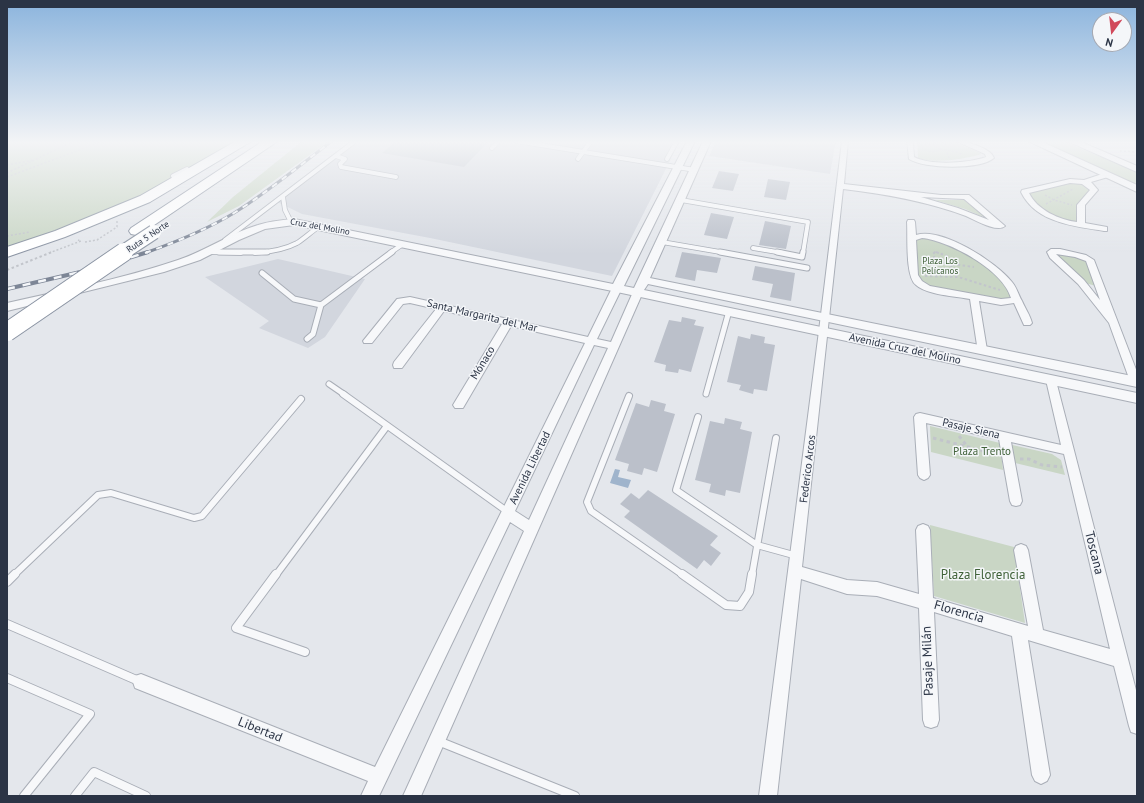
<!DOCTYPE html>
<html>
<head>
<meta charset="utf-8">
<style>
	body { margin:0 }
	#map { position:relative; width:1144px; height:803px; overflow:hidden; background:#e4e7ec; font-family:"PT Sans",sans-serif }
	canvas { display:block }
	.frame { position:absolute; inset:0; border:8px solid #2b3445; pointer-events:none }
	.north { position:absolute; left:1092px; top:12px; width:40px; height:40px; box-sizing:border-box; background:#f4f6f9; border:1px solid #a4a8b1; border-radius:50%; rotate:195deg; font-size:11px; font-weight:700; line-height:16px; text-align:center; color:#2b3445 }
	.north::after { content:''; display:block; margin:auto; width:14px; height:18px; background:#d1495b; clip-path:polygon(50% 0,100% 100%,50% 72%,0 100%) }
</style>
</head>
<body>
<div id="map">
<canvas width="1144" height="803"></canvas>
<div class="frame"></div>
<div class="north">N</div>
</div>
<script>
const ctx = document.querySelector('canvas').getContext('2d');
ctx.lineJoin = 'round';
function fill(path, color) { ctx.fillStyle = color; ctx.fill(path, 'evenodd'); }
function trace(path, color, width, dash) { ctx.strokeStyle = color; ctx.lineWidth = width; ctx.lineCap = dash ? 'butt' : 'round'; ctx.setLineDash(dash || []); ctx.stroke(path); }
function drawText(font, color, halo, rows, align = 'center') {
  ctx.font = font + ' "PT Sans",sans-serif'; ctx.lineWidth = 3; ctx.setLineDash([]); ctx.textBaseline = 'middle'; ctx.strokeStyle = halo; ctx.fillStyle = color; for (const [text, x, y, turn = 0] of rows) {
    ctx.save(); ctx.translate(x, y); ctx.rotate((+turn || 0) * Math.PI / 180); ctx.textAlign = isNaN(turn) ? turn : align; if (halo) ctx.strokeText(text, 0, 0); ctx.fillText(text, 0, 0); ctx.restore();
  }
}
fill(new Path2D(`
	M350,141H680L612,276L430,238L302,214L273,200Z
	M716,141H836L830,174L709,156Z
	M278,259L365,279L325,337L308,348L259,328L269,321L205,277Z`), '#d2d6de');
fill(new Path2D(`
	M7,141H241L144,196L7,250Z
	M302,141H329L239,206L207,222L233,197Z
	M917,141H953L982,154C966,159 934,164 918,158Z
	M1038,141H1063L1137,172V186Z
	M1072,182L1084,183L1091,189L1078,203V223C1059,218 1037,212 1028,193Z
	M935,200H964L988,219L965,209Z
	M919,237L938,240L974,258L991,269L1005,283L1013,297L1000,300L928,287L921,282L917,276L915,240Z
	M1057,253L1087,259L1096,286L1085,283L1071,268L1055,254Z
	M930,426L1000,443L1003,470L931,452Z
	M1008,444L1052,454L1061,460L1065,475L1011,462Z
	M930,525L1014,547L1025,623L934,596Z`), '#c9d6c5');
fill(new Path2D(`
	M615,469L620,470L618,477L631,480L628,488L610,483Z`), '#9fb4cc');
fill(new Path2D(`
	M396,141H489L464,167L382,153Z
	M719,171L739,174L733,191L712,188Z
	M768,179L790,182L786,200L764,197Z
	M711,213L734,217L727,239L704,235Z
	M765,221L791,226L786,249L759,245Z
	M682,252L721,258L717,273L697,270L695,281L675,277Z
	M755,266L795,273L791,301L770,297L773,284L752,280Z
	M682,317L696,320L694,325L704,327L691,372L679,369L678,373L665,371L666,365L654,362L669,320L681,322Z
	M751,334L765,337L764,343L775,345L767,391L754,389L753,394L739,390L741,385L727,382L738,336L750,339Z
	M651,400L666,404L664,411L675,414L657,472L644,468L642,475L627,471L629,464L615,460L636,403L649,407Z
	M725,418L742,422L740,429L752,432L740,493L726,490L725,496L709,492L711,484L695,480L710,421L724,424Z
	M648,490L718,536L710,545L721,553L711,566L704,560L697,569L624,517L630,511L620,504L631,493L639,499Z`), '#bbc0ca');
const serviceFar3 = new Path2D(`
	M516,141L695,170
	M492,148L499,141
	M336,156L345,159L340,164L341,167L396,177
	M578,159L591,141
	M667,159L677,141
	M173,176L187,169
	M283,197L285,210L291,222
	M681,200L808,222L803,253
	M225,240L355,141
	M662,242L726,253
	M753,248L783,253
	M209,252L241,253
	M255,253C269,252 284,250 297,243C305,238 312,231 320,226
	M390,253L403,244`);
const serviceFar2 = new Path2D(`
	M219,252H267
	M720,252L807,268
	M777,252L802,257L803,252
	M262,273L294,299L321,305
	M307,339L313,334L321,305L392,252
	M329,384L345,395
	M706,394L729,311`);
const serviceFar1 = new Path2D(`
	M343,394L508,512
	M629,396L587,502L591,511L683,575
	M698,417L676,490L757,545L797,556
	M14,575L98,495L111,493L194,518L202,516L301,399
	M276,575L387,426
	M752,575L776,438`);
const service = new Path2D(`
	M276,574L236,628L305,652
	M682,574L726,605L740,606L749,592L752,574
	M7,582L15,574
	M7,624L141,682
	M7,678L90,714L24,796
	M438,741L575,796
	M75,796L94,772L146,796`);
const minor = new Path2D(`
	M842,141H848L844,184L941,195H969L1005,226C997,233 975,220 966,216C926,201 885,194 843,189L802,567L847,580L877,582L919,594L916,530L918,526L923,524L928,526L930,530L933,598L1028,626L1014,550L1016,546L1021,544L1026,546L1028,550L1043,630L1110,649L1064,454L1011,442L1022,501L1020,505L1016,506L1012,505L1010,501L999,439L926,423L930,475L928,478L924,480L920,478L918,475L914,417L916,414L920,413L1061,445L1046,380L1047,377H1055L1137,694V734L1131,732L1129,726L1114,666L1028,640L1050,775L1047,781L1041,784L1035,781L1032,775L1012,636L934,612L939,720L937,726L931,728L925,726L923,720L919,608L877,596L847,594L801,579L777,796H759L819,331ZM921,197L964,199L989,220L958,208Z
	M907,141H913L914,157C931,166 969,163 986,157L985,154L956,141C966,141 991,148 994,158C980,170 924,169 909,159Z
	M1105,173H1108V177L1091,182L1098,190L1085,205V223L1107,227V231H1104C1074,226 1036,223 1021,192L1022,190L1070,179L1084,180ZM1070,183L1082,184L1090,190L1077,205V222C1060,220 1037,210 1029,193Z
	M908,220H914L915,222L916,235C942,227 996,262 1012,282C1017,288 1018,294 1022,301C1025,308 1030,315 1032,323L1030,325H1024L1014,303L1001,305L979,301L987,350L986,352H978L970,299C955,296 927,295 916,285C905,277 908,236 907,222ZM922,238C950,241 1003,270 1011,298L1001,299L930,286L922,281L918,275L916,240Z
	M1060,249L1086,255L1094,260L1137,372V384H1131L1130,381L1109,323L1078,284L1050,258L1047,252L1051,249ZM1056,254L1075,257L1086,261L1100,300L1084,280Z
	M617,285L622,288L597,339L611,342L633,292L638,289L643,292L421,796H403L524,531L510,522L379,796H361L368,781L135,688L133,682L135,676L141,674L375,767L585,343L511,326L463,408H455L453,405L502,324L444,311L402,368H394L393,365L394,362L436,309L410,303L403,304L372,343H364L363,341L397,299L410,297L588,337L612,288ZM594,345L608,348L529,520L515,511Z`);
const tertiary = new Path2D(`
	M687,141H695L624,286L634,288L703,141H711L650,278L1137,377V387L648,284L644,290L1137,393V403L617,292L294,225L265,229L239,240L200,260L164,272L7,311V303C64,290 122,279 178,260C206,251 230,233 258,225C270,221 282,220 294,219L613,284Z
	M1028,141H1040L1137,185V192Z
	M1067,141H1079L1137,166V172Z`);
const motorway = new Path2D(`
	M236,141H252L150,202L65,237L7,257V247L55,231L140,196Z
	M263,141H278L141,234L136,235L131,234L129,231L131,228Z`);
trace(serviceFar3, '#a9aeb7', 5.5);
trace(serviceFar2, '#a9aeb7', 7);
trace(serviceFar1, '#a9aeb7', 8);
trace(service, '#a9aeb7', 10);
trace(minor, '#a9aeb7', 2);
trace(tertiary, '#a9aeb7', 2);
trace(motorway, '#8b94a3', 2);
trace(new Path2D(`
	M99,141L98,143L104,141
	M937,141L949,145
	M924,144H933L940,150C933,153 926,152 921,146Z
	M940,149L957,152L963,155
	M1120,151L1137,152
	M949,158L946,150L951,144
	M7,165L34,160
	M7,173L74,141
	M7,177L98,143
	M1045,195L1054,200L1072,205
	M1046,204L1073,189
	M7,236L30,232
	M85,242L97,240L117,227V221
	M49,253L81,241L78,240
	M934,253L935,252L939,253`), '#c2c5cb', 1.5, [2, 2]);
trace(new Path2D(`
	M935,252L933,254L935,259L943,261
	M936,252L947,256L950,260L947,262L950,264L958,277
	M923,260L974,267
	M7,270L52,252
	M925,276L958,277L1000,290`), '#c2c5cb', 2, [2.5, 2.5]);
trace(new Path2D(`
	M959,436L967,446
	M933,438L996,454
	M1020,459H1029L1042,465L1062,467`), '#c2c5cb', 3, [3.5, 3.5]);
trace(serviceFar3, '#f7f8fa', 4);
trace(serviceFar2, '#f7f8fa', 5);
trace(serviceFar1, '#f7f8fa', 6);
trace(service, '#f7f8fa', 8);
fill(minor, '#f7f8fa');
fill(tertiary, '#f7f8fa');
fill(motorway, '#fff');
const railFar1 = new Path2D(`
	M145,253C176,242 206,230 234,213C268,192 300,165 332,141`);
const rail = new Path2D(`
	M7,289L89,270L148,252`);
trace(railFar1, '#7d8696', 3);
trace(rail, '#7d8696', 4);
trace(railFar1, '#f4f6f9', 2, [6]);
trace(rail, '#f4f6f9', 2.5, [8]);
const motorwayBridgeFar1 = new Path2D(`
	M122,253L154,232`);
const motorwayBridge = new Path2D(`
	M7,332L124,252`);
trace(motorwayBridgeFar1, '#8b94a3', 16, []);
trace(motorwayBridge, '#8b94a3', 20, []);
trace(motorwayBridgeFar1, '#fff', 14);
trace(motorwayBridge, '#fff', 18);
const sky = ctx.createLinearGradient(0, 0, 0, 254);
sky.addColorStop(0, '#8bb4dd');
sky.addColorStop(0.56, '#f3f4f6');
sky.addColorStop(1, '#f3f4f600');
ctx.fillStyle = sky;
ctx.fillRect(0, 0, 1144, 254);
drawText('9px', '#2b3445', '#f4f6f9', [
	["Cruz del Molino",320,227,10],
	["Ruta 5 Norte",148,237,-34]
]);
drawText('9px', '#3f6138', '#f4f6f9', [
	["Plaza Los",940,261],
	["Pelícanos",940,271]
]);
drawText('11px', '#2b3445', '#f4f6f9', [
	["Santa Margarita del Mar",482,316,13],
	["Avenida Cruz del Molino",905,349,12],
	["Mónaco",483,363,-59],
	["Pasaje Siena",971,429,13],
	["Avenida Libertad",530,468,-64],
	["Federico Arcos",808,469,-83]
]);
drawText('11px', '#3f6138', '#f4f6f9', [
	["Plaza Trento",982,452]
]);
drawText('13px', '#2b3445', '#f4f6f9', [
	["Toscana",1094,553,76],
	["Florencia",959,612,16],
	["Pasaje Milán",928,661,-92],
	["Libertad",260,730,22]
]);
drawText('13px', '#3f6138', '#f4f6f9', [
	["Plaza Florencia",983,575]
]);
</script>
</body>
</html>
